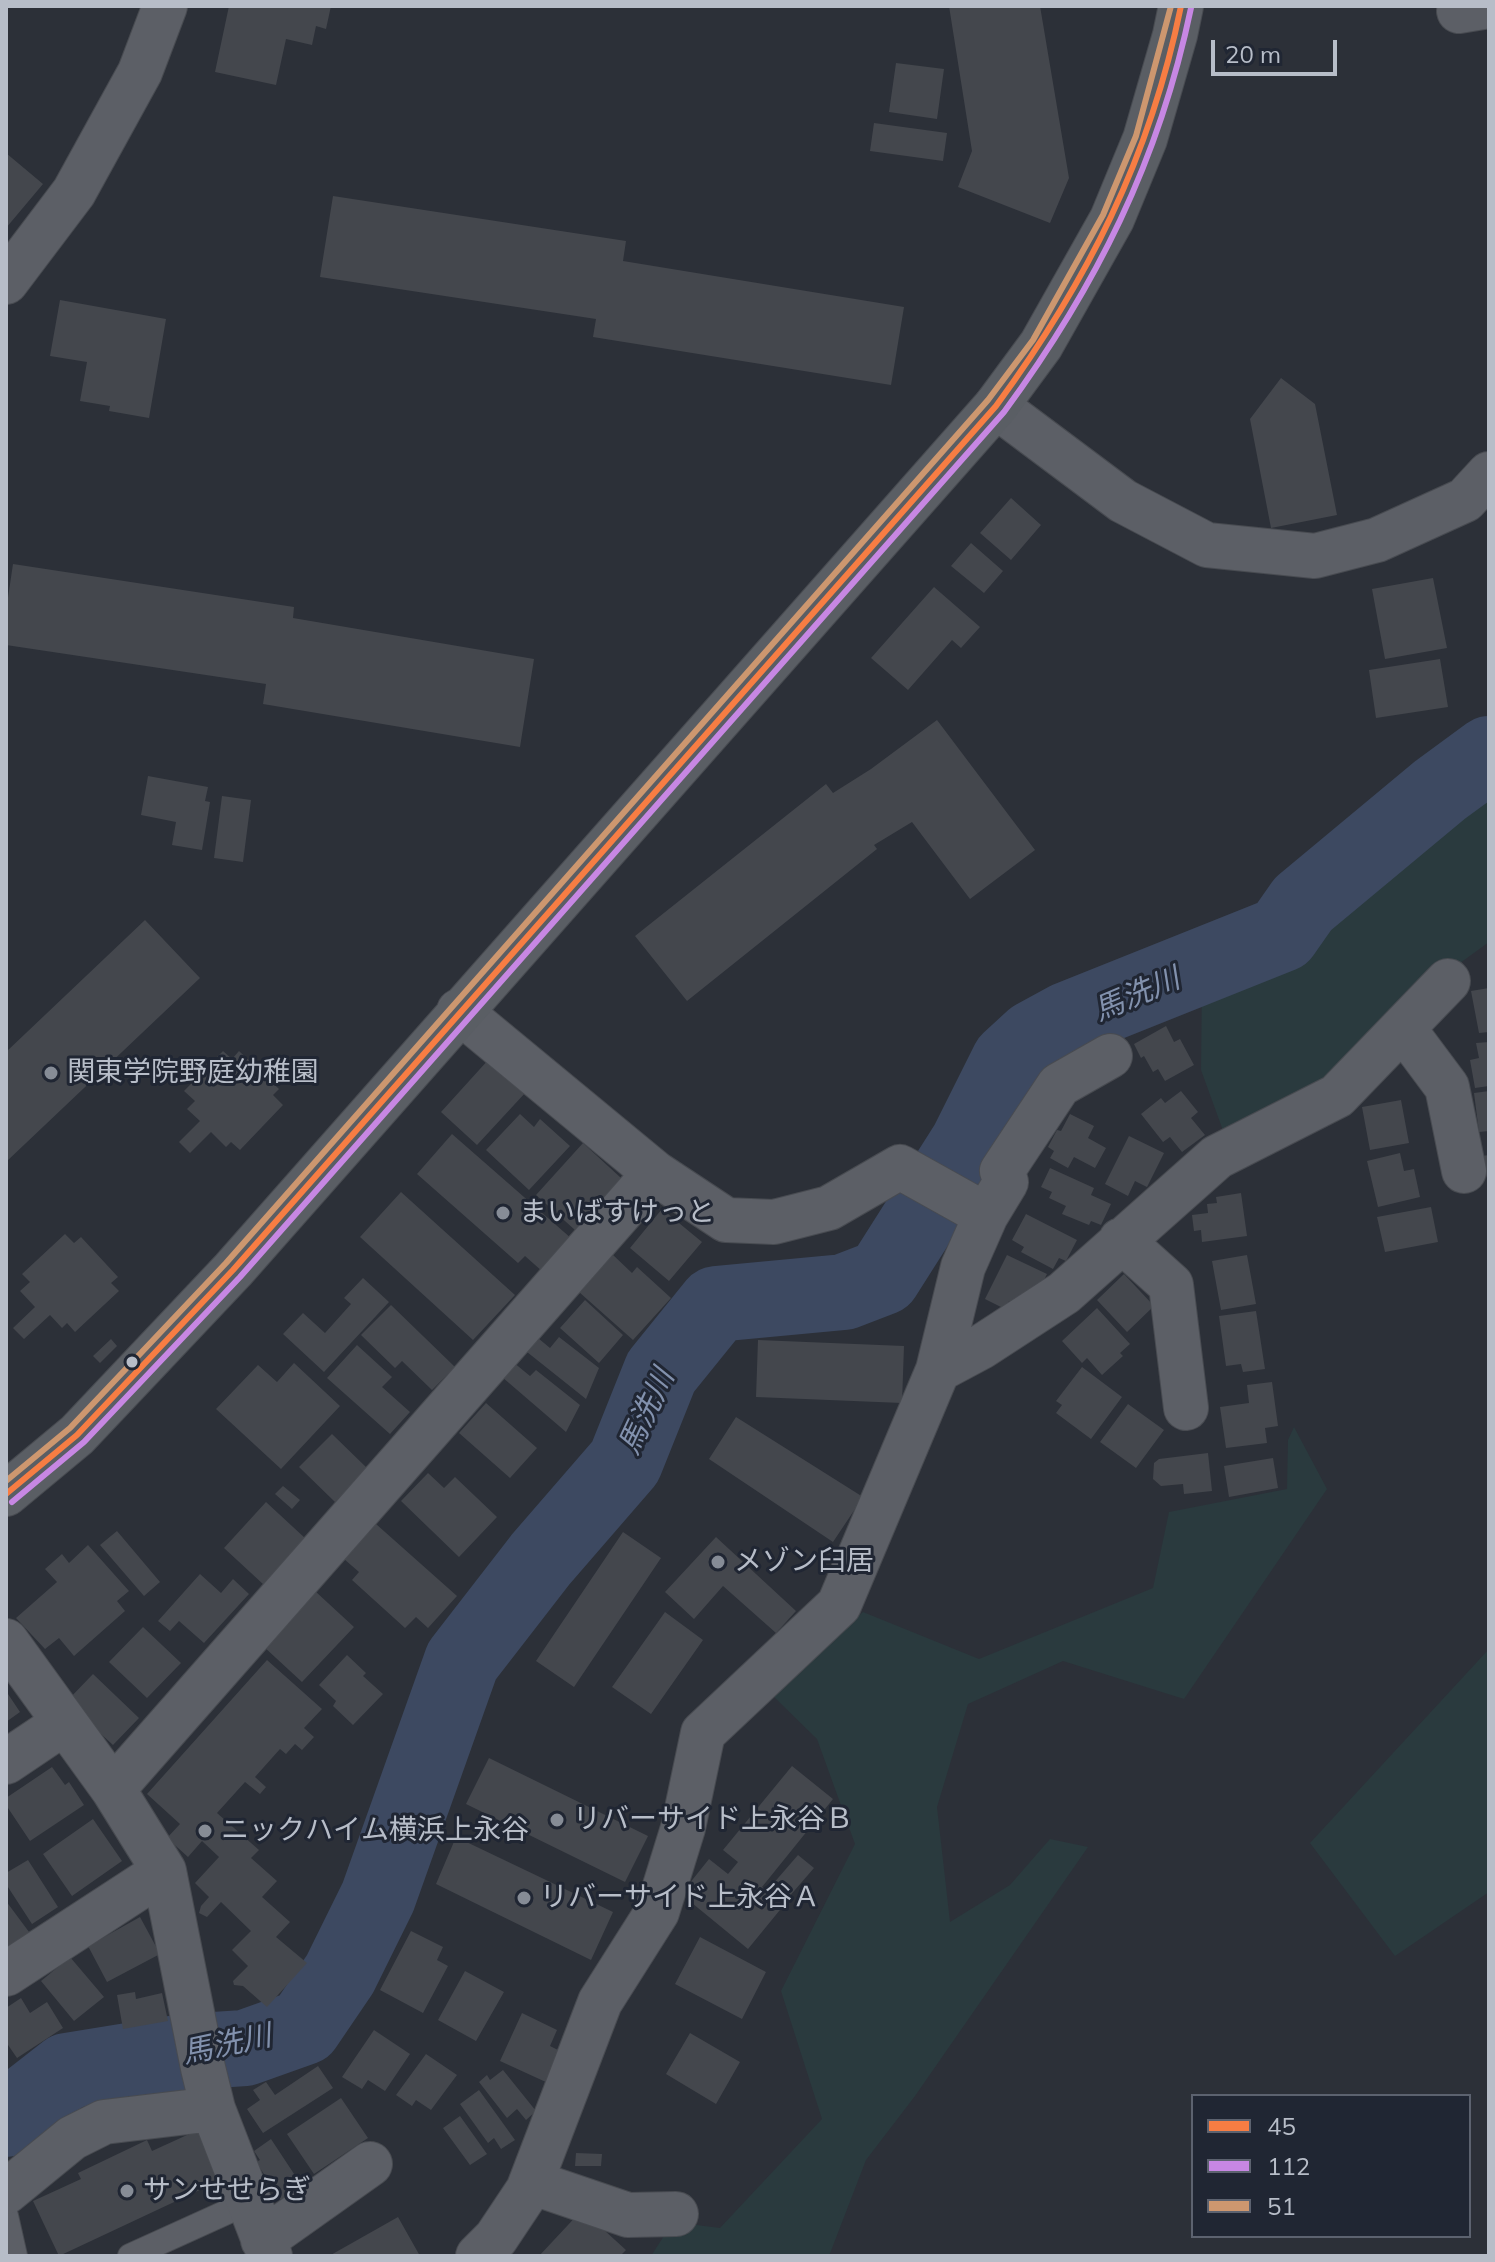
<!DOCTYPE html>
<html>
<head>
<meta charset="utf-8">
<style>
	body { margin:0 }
	#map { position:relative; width:1495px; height:2262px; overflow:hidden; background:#2c3038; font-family:Mulish,sans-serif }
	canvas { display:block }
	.frame { position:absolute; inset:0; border:8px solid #b7bdc8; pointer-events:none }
	.legend { position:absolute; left:1191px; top:2094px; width:280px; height:144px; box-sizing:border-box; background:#202633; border:2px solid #5c626f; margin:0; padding:10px 14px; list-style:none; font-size:24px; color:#b7bdc8 }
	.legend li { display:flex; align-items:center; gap:16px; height:40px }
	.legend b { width:40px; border:2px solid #5c626f }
	.scale { position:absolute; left:1211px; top:40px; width:126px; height:36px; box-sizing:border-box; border:4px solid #b7bdc8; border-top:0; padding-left:10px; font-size:24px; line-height:28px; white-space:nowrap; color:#b7bdc8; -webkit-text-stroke:6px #202633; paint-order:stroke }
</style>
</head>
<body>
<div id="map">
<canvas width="1495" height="2262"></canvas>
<div class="frame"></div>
<ul class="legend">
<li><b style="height:10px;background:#f77d43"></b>45</li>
<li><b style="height:10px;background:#c787e3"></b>112</li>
<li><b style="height:10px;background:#cd976f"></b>51</li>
</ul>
<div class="scale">20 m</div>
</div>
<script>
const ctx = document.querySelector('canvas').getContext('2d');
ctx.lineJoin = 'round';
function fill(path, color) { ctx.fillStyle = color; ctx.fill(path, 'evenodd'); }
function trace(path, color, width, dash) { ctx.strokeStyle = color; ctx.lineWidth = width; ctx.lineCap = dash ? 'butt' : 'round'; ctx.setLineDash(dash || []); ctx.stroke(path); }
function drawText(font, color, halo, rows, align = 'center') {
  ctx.font = font + ' Mulish,"Noto Sans JP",sans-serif'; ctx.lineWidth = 6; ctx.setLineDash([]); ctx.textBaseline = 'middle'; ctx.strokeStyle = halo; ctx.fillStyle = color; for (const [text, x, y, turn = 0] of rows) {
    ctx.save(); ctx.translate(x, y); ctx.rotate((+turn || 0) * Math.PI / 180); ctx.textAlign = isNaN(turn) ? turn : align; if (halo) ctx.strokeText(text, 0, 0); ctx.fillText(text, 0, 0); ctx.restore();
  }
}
fill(new Path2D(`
	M1489,778V942L1383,1019L1330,1082L1225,1136L1201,1070L1202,979L1320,940L1359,881Z
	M1294,1427L1327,1489L1184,1699L1063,1661L968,1704L937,1807L950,1922L1010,1885L1050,1839L1088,1847L915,2096L866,2160L829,2256H651L673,2222L720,2228L822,2119L781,1991L855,1844L817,1739L771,1694L863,1612L979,1659L1153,1588L1169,1512L1287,1489L1288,1440Z
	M1489,1649V1892L1395,1956L1310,1843Z`), '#2a3a3e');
trace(new Path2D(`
	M6,2119L67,2071L184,2052L245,2048L304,2027L340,1974L378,1897L462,1661L541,1559L625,1462L661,1372L716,1304L844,1292L883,1277L968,1143L1009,1061L1034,1038L1067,1020L1282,934L1303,904L1440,790L1489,754`), '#3d4961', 76);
fill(new Path2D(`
	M229,6H331L326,29L316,26L312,45L286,39L276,85L215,72Z
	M949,6H1040L1069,178L1050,223L958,187L972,151Z
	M896,63L944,69L937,119L889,112Z
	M874,123L947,133L943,161L870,151Z
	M6,153L43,184L6,228Z
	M333,196L626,241L623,261L904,307L891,385L593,337L596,319L320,277Z
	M60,300L166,319L149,418L109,411L110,406L80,401L87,362L50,356Z
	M1281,378L1315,404L1337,515L1271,528L1250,419Z
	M1011,498L1041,525L1011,560L980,533Z
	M971,543L1003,571L984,593L951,566Z
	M13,564L294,607L293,618L534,659L520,747L263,704L266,684L6,645V611Z
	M1433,578L1447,648L1385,659L1372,589Z
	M934,587L980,627L961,648L952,640L908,690L871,658Z
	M1440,659L1448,707L1376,718L1369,670Z
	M937,720L1035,850L970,899L912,822L874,845L877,849L687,1001L635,936L826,784L833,793L871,769Z
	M148,776L208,787L205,801L210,802L202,850L172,845L176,822L141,815Z
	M222,796L251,800L243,862L214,858Z
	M145,920L200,978L6,1162V1052Z
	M1489,988V1032L1479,1033L1471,991Z
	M1166,1026L1174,1042L1180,1039L1194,1065L1165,1081L1158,1069L1153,1072L1144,1056L1141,1058L1134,1044Z
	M1489,1042V1086L1475,1088L1470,1060L1479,1058L1476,1043Z
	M223,1051L232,1059L239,1051L279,1089L273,1095L283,1105L240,1150L231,1142L226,1147L211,1132L190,1153L179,1142L200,1121L187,1109L195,1101L184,1091Z
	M489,1059L526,1092L477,1145L441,1112Z
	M1181,1091L1198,1112L1191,1118L1205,1135L1182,1152L1170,1137L1163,1142L1141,1114L1161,1098L1165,1103Z
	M1489,1091V1131L1479,1132L1474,1093Z
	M1401,1100L1409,1143L1370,1150L1362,1107Z
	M520,1114L534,1127L540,1119L570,1146L529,1190L486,1150Z
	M1070,1114L1094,1126L1088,1138L1106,1148L1095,1168L1074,1157L1068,1168L1050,1158L1054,1151L1048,1147L1057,1130L1061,1131Z
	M452,1134L572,1239L543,1272L525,1256L518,1263L417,1174Z
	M1129,1136L1164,1153L1147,1187L1135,1181L1128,1196L1105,1184Z
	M583,1143L621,1178L575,1230L536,1195Z
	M1400,1153L1404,1171L1414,1169L1420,1197L1378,1207L1367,1161Z
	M1489,1155V1183H1488L1482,1156Z
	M1050,1168L1094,1188L1091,1195L1111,1204L1101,1225L1091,1221L1089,1225L1062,1214L1066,1206L1049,1198L1052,1192L1041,1187Z
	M401,1192L515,1295L473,1340L360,1237Z
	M1241,1193L1247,1236L1202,1242L1201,1230L1194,1231L1192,1215L1208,1213L1207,1204L1217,1203L1216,1197Z
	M1431,1207L1438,1242L1385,1252L1377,1217Z
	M662,1209L702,1242L669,1281L630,1248Z
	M1026,1214L1077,1240L1066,1261L1059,1258L1053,1269L1021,1252L1024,1247L1012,1240Z
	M65,1234L74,1243L81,1237L118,1277L111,1283L119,1291L75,1332L67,1323L62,1328L50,1315L24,1339L13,1328L35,1307L20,1291L30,1282L22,1274Z
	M612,1254L632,1273L637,1267L671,1298L633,1340L579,1292Z
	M1007,1255L1047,1274L1033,1301L1021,1307L1009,1301L1005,1309L985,1299Z
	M1247,1255L1256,1304L1221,1310L1212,1261Z
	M1124,1274L1154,1306L1127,1332L1097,1300Z
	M363,1278L389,1302L324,1372L283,1334L303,1313L325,1333L351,1304L344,1298Z
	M585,1300L623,1335L599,1363L560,1328Z
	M391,1305L455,1367L432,1390L402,1361L395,1368L361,1335Z
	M1097,1308L1130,1344L1120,1353L1123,1356L1102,1375L1087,1358L1082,1363L1062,1341Z
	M1256,1311L1265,1369L1243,1372L1241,1364L1226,1366L1219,1316Z
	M559,1337L599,1368L586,1399L527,1352L538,1338L550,1348Z
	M111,1339L117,1346L100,1363L93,1356Z
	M758,1340L904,1346L902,1403L756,1397Z
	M357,1345L392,1377L382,1387L410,1412L390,1434L327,1378Z
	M513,1362L530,1376L536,1370L580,1405L566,1432L502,1377Z
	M294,1363L340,1406L281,1469L216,1409L258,1365L277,1382Z
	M1082,1367L1122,1397L1091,1439L1056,1413L1062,1405L1056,1401Z
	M1272,1382L1278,1426L1265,1428L1267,1443L1226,1448L1220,1407L1249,1403L1247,1385Z
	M486,1403L537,1448L510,1478L459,1433Z
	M1128,1404L1164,1430L1136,1468L1100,1442Z
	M736,1417L863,1497L833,1542L709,1459Z
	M332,1434L368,1469L335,1502L299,1467Z
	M1208,1453L1212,1491L1184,1494L1183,1484L1161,1486L1153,1479L1154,1463L1159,1459Z
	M1273,1458L1278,1488L1229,1497L1224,1466Z
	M428,1473L444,1488L455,1477L497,1517L459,1557L401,1501Z
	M283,1486L300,1500L292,1509L275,1494Z
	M266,1502L306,1539L264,1585L224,1548Z
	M376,1524L457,1596L428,1628L416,1617L405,1628L352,1580L359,1572L344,1559Z
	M117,1531L160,1582L144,1596L100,1545Z
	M623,1532L661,1558L574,1687L536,1661Z
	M716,1537L796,1611L776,1633L723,1586L694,1619L665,1592Z
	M88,1545L129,1591L117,1601L125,1611L74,1656L59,1638L45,1649L16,1618L57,1582L45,1569L62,1554L69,1563Z
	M200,1574L221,1593L233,1579L249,1594L204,1643L179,1621L170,1631L158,1621Z
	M315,1591L354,1627L302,1682L263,1646Z
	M665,1612L703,1640L651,1714L612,1687Z
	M143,1627L181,1663L147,1698L109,1662Z
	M347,1655L366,1673L363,1676L383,1694L353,1725L333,1706L336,1701L319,1685Z
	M267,1660L322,1709L304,1728L314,1737L302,1750L295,1744L286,1754L280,1749L255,1777L266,1787L260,1794L245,1782L217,1813L259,1850L251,1858L277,1881L262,1897L290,1922L276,1937L307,1963L267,2007L243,1986L234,1985L233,1981L248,1966L232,1950L251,1931L221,1902L207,1917L199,1913L201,1906L209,1897L195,1883L219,1857L202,1841L188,1857L167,1838L180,1824L147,1794Z
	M93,1674L139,1718L113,1745L66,1702Z
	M6,1691L20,1712L6,1722Z
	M489,1758L648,1836L625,1882L466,1804Z
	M792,1766L833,1799L762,1887L784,1905L748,1949L681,1894L709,1859L728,1874L738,1862L723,1850Z
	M52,1767L65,1785L69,1782L84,1805L30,1841L6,1805V1798Z
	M93,1819L122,1861L72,1896L43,1854Z
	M456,1837L613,1912L591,1960L436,1884Z
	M798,1855L814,1868L788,1898L772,1885Z
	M28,1860L58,1907L32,1924L6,1884V1873Z
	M6,1901L32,1936L11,1951L6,1944Z
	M140,1917L160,1954L107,1982L88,1946Z
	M411,1931L443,1947L437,1960L448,1966L423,2013L380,1990Z
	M700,1937L766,1972L742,2019L675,1984Z
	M70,1957L104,1997L74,2021L41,1981Z
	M465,1971L504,1992L476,2041L438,2020Z
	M135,1992L136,1999L162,1993L168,2021L123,2029L117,1995Z
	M21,1998L30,2013L47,2002L63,2028L17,2058L6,2042V2008Z
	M522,2013L557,2030L550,2046L562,2052L548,2083L500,2061Z
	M374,2030L410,2054L385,2091L368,2080L362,2089L342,2077Z
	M690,2033L740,2062L716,2104L666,2074Z
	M426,2054L457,2075L431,2110L416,2100L412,2106L396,2095Z
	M318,2066L333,2088L263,2133L247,2109L260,2100L253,2090L266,2082L275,2095Z
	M503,2070L536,2111L526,2120L517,2109L507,2118L479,2082L487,2075L490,2080Z
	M479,2090L515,2140L501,2149L494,2138L488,2143L460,2104Z
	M341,2098L368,2138L314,2174L287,2134Z
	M460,2116L487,2154L470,2165L443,2128Z
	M198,2130L221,2180L59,2256L33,2201L81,2179L78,2173L147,2140L152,2151Z
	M271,2139L302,2186L281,2200L256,2162L260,2160L254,2151Z
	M576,2153L602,2154L601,2166H575Z
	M582,2210L626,2250L620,2256H539Z
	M398,2217L420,2256H329Z`), '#44474d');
const lane = new Path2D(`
	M6,2216L15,2256
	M130,2256L249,2202`);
const street = new Path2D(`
	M1459,11L1489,6
	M6,282L74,192L140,72L165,6
	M996,406L1123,501L1207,545L1315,556L1377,540L1465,500L1489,474
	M459,1011L655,1173L726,1220L774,1222L829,1208L900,1167L986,1215
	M1403,1028L1447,1087L1464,1171
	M1121,1240L1171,1285L1186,1408
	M938,1370L981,1347L1064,1293L1217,1157L1337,1096L1448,981
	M6,1641L113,1789L164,1871L203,2068L213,2109L270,2256
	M6,1762L64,1723
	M113,1789L655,1173
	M6,1974L164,1871
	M531,2182L628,2215L676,2214
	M6,2192L72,2138L104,2122L213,2109
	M263,2240L370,2164
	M478,2256L496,2238L528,2190L600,2002L657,1912L683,1828L703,1733L839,1605L938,1370L963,1267L986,1215L1006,1182L1002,1171L1059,1085L1110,1056`);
const secondary = new Path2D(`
	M6,1494L77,1435L233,1270L996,406L1041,345L1112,219L1145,139L1175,35L1181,6`);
trace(lane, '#484b51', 26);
trace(street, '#484b51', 46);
trace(secondary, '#484b51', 46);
trace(lane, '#5c5f66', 24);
trace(street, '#5c5f66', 44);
trace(secondary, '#5a5e64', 44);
trace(new Path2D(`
	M6,1494L77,1435L233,1270L996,406C1087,282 1150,158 1181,6`), '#f77d43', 6);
trace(new Path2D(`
	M12,1502L84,1442L240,1277L1004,412C1096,287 1159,161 1191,8`), '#c787e3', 6);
trace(new Path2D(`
	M6,1481L70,1428L226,1263L988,400L1033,340L1103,215L1136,136L1171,6`), '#cd976f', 6);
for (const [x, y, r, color] of [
	[51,1073,8,"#868c96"],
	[503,1213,8,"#868c96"],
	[132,1362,7,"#b7bdc8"],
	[718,1562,8,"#868c96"],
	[557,1820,8,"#868c96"],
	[205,1831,8,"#868c96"],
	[524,1898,8,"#868c96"],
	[127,2191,8,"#868c96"]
]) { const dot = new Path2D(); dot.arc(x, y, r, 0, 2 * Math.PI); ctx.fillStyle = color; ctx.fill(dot); trace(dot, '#202633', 3); }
drawText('28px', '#b7bdc8', '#202633', [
	["関東学院野庭幼稚園",67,1073],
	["まいばすけっと",519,1213],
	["メゾン臼居",734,1562],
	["リバーサイド上永谷Ｂ",573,1820],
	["ニックハイム横浜上永谷",221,1831],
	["リバーサイド上永谷Ａ",540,1898],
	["サンせせらぎ",143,2191]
], 'left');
drawText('italic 30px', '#8291ad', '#202633', [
	["馬洗川",1137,995,-23],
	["馬洗川",647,1412,-65],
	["馬洗川",227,2045,-12]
]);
</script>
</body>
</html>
